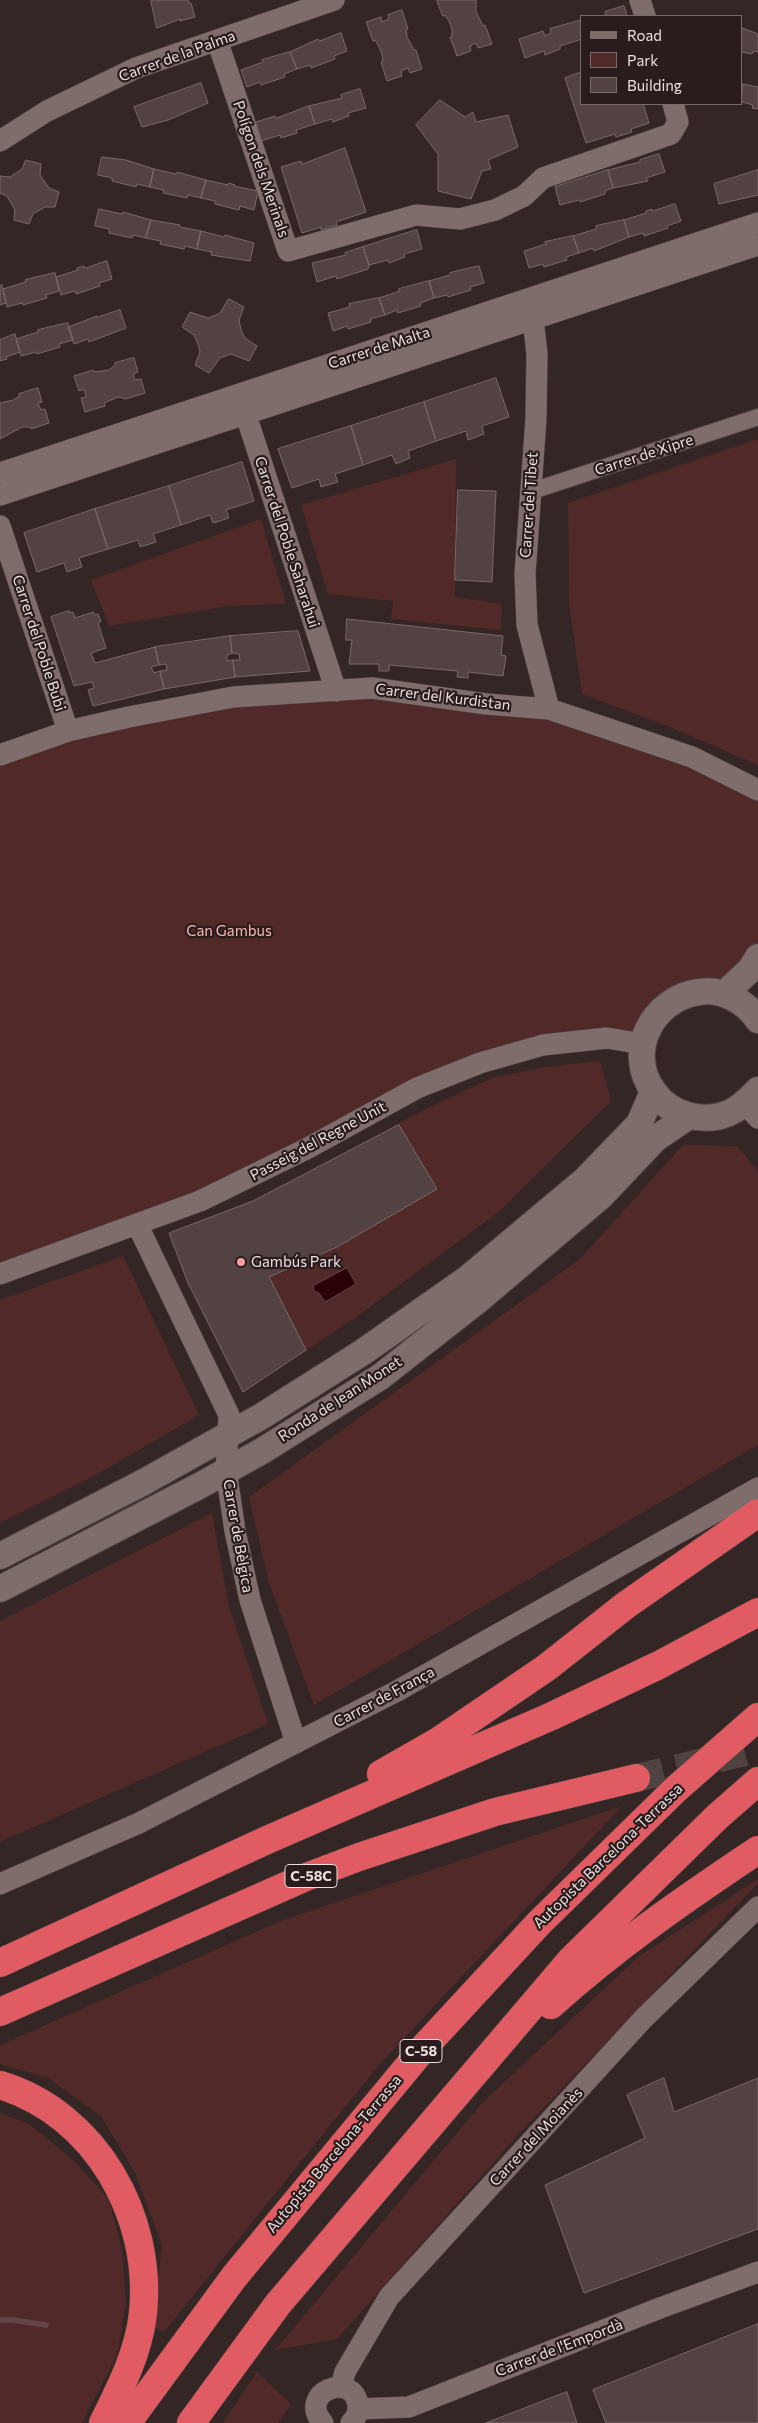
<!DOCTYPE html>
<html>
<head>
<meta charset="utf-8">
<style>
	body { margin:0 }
	#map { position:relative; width:758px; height:2423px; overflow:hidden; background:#342625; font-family:Commissioner,sans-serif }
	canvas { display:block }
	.legend { position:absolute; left:580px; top:15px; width:162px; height:90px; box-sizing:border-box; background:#2a1c1c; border:1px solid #766a6a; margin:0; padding:6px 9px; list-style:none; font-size:15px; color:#e9dfdf }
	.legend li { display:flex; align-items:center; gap:10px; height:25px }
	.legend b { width:25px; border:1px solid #766a6a }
</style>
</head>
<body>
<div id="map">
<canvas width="758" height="2423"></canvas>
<ul class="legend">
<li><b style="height:6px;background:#7f6d6c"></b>Road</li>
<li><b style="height:14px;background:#512929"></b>Park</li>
<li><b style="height:14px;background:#524241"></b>Building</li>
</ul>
</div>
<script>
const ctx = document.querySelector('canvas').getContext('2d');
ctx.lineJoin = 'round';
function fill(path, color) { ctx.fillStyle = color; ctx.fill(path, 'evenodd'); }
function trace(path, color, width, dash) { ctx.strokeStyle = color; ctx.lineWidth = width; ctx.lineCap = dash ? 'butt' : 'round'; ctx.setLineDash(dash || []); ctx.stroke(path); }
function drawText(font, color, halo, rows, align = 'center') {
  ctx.font = font + ' Commissioner,sans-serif'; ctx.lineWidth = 4.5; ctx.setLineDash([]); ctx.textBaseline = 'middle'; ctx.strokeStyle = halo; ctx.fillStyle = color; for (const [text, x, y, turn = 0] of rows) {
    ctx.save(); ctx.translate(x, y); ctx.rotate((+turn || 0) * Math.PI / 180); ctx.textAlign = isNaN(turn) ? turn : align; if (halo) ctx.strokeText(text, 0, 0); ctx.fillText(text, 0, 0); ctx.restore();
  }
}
fill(new Path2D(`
	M758,439V765L670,727L582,694L569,604L568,503Z
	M456,459L455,597L502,604L501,630L391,619L393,601L328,594L301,505Z
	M261,519L286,604L229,606L109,626L91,580Z
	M336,691L549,709L758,790V957L702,991L642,1044L480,1063L308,1148L0,1274V755L68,731Z
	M600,1061L611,1101L500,1211L352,1320L243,1392L188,1283L169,1233L253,1201L430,1107L492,1078L545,1067Z
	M683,1145L737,1146L758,1171V1445L314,1705L269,1583L249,1497L580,1259Z
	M123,1256L199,1415L96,1475L0,1523V1300Z
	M212,1513L229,1607L268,1724L0,1842V1621Z
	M622,1806L378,2066L164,2332L153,2327L162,2245L135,2173L101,2116L48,2078L0,2064V2045L283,1920Z
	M758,1879V1883L515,2138L337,2339L275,2350L483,2102L638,1957Z
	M0,2113L29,2124L73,2160L109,2199L122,2250L126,2304L117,2355L82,2423H0Z
	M257,2372L291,2404L278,2423H223Z`), '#512929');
const water = new Path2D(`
	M347,1268L356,1284L325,1302L319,1293L314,1291L313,1286Z`);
fill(water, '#2b0206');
trace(water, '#644447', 1);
trace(new Path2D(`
	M0,2320H12L46,2325`), '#644447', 5.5);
const building = new Path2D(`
	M151,0H188L189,3H191L195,17L180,21V19L157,28Z
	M437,0H476V12L483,26L485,25L492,44L478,48L476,43L470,46L471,51L457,56L450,37H452V29L449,21L445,15L443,16Z
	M624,6L627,16H604H606L605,12Z
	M402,10L408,29H406L407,37L414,50H416L422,69L410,73L408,68L401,71L402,76L387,81L381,62L383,61L382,54L379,47L375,40L373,41L366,22L381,17L382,22L389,19L388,15Z
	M582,20V39L560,46V49L545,55L544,51L525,58L519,39L543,31L545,36L551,33L550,29Z
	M742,28L758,34V52L753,51L752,54L742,52Z
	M341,33L347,51L334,56L335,59L311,68L310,65L297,69L290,52L318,39L319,41Z
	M290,52L297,69L284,74L285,77L261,85L260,82L247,87L241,70L263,62L262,60Z
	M582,72V104H643L649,123L631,129L632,132L616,137L615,134L586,143L565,78Z
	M201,83L208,103L168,120L142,127L134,107Z
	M743,84L758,87V109L752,108L753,105L742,102Z
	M360,89L366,108L348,113L349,116L333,122L332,119L315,124L309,106L342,98L341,95Z
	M440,100L465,117L473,112L476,122L508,115L518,147L488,160L491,169L482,171L471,199L438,191V154L416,125Z
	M309,106L315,124L296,130L297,133L281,138L280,135L261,141L256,122L275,116L276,118Z
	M345,148L366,212L336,222L337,225L321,230V227L302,233L281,167L301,161L302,164Z
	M659,154L665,172L646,178L648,181L613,188L608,170L640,162V160Z
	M102,157L126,160L154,169L150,187L137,184L136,187L112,181V178L98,175Z
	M26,160L41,164L40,175L49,188L59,192L55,207H45L33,214L29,224L14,220L15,210L7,196L0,193V176L10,177L22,169Z
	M154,169L176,174L177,172L206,180L201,198L188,195L187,198L163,193L164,190L150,187Z
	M608,170L613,188L605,191V194L580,202L579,200L560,205L555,187Z
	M758,170V195L719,204L714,184Z
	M206,180L228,185L229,183L235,185L234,186L258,191L254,210L240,206L239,210L215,204V201L201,198Z
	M675,204L681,221L667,226L668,228L644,236L643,233L629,237L624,220L646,213V211L652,209V211Z
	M99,209L122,214L123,212L151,220L146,238L133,235L132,238L109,233V229L95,226Z
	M151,220L180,225V227L201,231L197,249L185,246L184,249L160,244L161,241L146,238Z
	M624,220L629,237L594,251L593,248L579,253L573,236L596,229V226Z
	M417,230L422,249L404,254L405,257L389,263L388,260L369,265L363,247Z
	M201,231L224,237L225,235L254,243L250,261L211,255L212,252L197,249Z
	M573,236L579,253L566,257L567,260L544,267L543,264L529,268L524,251L546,244L545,242Z
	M363,247L369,265L368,269L337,279L336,276L317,282L312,263L346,255L345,253Z
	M107,261L112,279L99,283L100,286L76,294L75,291L61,295L56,277L78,270L77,268L84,266L85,268Z
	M479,266L484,283L470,287L471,290L448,297L447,295L434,298L429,281L450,275V273Z
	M55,273L59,291L46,295L47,298L23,305L22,303L7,307L3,289L26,282L25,280L32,278Z
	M429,281L434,298L420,303L421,306L398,313L397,310L385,315L379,298L400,291L399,289Z
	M2,285L6,303L0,305V286Z
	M379,298L385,315L370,319L371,322L348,329L347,326L333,331L328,313L350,307L349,304Z
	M229,299L244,307L239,320L241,330L245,338L257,346L249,361L231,354L220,358L209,373L195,365L200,352L198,344L194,335L182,327L190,312L208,318L219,314Z
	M120,310L126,328L89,342L88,339L74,344L68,327L97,316V317Z
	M68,323L73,340L59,344L60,347L37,354L36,352L21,356L16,339L38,332V330Z
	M15,334L20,352L6,357L7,359L0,361V340Z
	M134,358L138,372L133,374L135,380L141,379L145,393L126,399L118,397L104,403L105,406L85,412L81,398L86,397L84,389L79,391L74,376L93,370L94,372L109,370L115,365V363Z
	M496,378L509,417L482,426L484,434L468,440L466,431L436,441L424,402Z
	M38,388L42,402L38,403L41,410L45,409L49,423L31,429L30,427H22L0,439V403L13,400L20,396L19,394Z
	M424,402L436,441L408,451L410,458L396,464L392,455L363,465L351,426Z
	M351,426L363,465L335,474L338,482L321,487L319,479L292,488L278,449Z
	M242,462L254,501L226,510L229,518L213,523L210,515L181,525L169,486Z
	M169,486L181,525L153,534L156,542L140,547L138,540L108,549L95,509Z
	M458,490L496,491L492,582L455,580Z
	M95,509L108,549L79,558L82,567L67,572L64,563L37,572L24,533Z
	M69,611V613L73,612L75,618L93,612L95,615L98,614L101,621L98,623L106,648L91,653L95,663L155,647L159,665L151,667L154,673L160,671L164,689L93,706L88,690L94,688L92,682L74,686L51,617Z
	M347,619L503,636L501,655L506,656L503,676L468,672V678L457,677L458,671L389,665V671H379V664H349L352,640H346Z
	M298,631L310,671L235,677L233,660H240L239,654L232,653L230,636Z
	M230,636L232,653L227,655V661L233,660L235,677L164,689L160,671L167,670L166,664L159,665L155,647Z
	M399,1125L437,1189L337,1247L269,1277L306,1350L243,1392L188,1283L169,1233L253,1201Z
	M664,2078L674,2112L758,2078V2229L584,2293L545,2185L645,2138L627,2095Z
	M758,2324V2423H606L593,2390Z
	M567,2392L577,2423H486Z`);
fill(building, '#524241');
trace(building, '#7a6968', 1);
trace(new Path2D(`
	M636,1778L758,1749`), '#4f4241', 28, [28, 14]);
const pedestrian = new Path2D(`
	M529,492L758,417`);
const minor = new Path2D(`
	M640,0L645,16
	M217,40L288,251L416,215L460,219L495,210L524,196L543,178L671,134L678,122L673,104
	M0,141L47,111L136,68L334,0
	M529,306L533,319L537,354L536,418L525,574L527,625L549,709
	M242,403L336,691
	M0,473L758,223
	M0,495L758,245
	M0,526L68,731
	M0,755L68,731L129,717L233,697L372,688L486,704L549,709L692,757L758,790
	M745,1103L758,1118
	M137,1224L229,1415L226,1470L235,1531L250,1600L296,1743
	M0,1274L200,1201L308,1148L417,1088L480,1063L543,1045L607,1038L642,1044
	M0,1884L139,1823L397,1691L758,1488
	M341,2387L345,2372L389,2297L643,2019L758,1907
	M358,2409L409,2407L660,2308L758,2272
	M323,2423C296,2393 353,2370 358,2405C359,2412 356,2418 351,2423`);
const tertiary = new Path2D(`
	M724,994L751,969L758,957
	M758,1020C746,1002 722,988 699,992C653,998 624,1052 654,1092C670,1115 703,1124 729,1113C741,1108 749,1099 758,1090
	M0,1556L142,1483L262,1416L363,1352L467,1279L585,1180L639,1124L653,1092
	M0,1589L199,1486L262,1451L380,1377L477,1301L601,1196L655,1139L689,1116`);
const motorway = new Path2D(`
	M381,1774L437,1742L546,1668L626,1605L758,1513
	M0,1963L267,1840L552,1716L659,1665L758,1612
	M551,2005C615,1947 686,1898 758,1850
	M0,2012L306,1877L359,1857L495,1812L636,1778
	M0,2085C96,2114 153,2217 143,2313C139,2352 120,2389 103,2423
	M127,2423L234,2277L426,2045L539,1923L676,1789L758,1717
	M191,2423L278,2304L571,1960L717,1817L758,1781`);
trace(pedestrian, '#514444', 18);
trace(minor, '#514444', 22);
trace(tertiary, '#514444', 28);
trace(motorway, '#514444', 29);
trace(pedestrian, '#7f6d6c', 16);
trace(minor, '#7f6d6c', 21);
trace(tertiary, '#7f6d6c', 26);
trace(motorway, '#e05c62', 28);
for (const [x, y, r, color] of [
	[241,1262,5,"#f59b9a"]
]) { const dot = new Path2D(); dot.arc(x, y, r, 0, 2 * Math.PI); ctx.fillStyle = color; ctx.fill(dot); trace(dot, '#2a1c1c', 2); }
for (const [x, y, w] of [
	[311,1876,52],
	[421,2051,42]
]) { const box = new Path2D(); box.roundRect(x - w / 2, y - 11.5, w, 23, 4); ctx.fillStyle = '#2a1c1c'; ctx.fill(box); trace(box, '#e9dfdf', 1); }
drawText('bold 14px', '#e9dfdf', null, [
	["C-58C",311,1876],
	["C-58",421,2051]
]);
drawText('15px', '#e9dfdf', '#2a1c1c', [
	["Carrer de la Palma",177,56,-20],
	["Polígon dels Merinals",261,169,71],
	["Carrer de Malta",379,348,-18],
	["Carrer de Xipre",644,455,-18],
	["Carrer del Tibet",529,505,-86],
	["Carrer del Poble Saharahui",287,542,72],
	["Carrer del Poble Bubi",39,643,72],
	["Carrer del Kurdistan",443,697,7],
	["Passeig del Regne Unit",318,1141,-28],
	["Ronda de Jean Monet",340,1399,-33],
	["Carrer de Bèlgica",238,1536,80],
	["Carrer de França",384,1697,-28],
	["Autopista Barcelona-Terrassa",608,1856,-44],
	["Carrer del Moianès",536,2137,-47],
	["Autopista Barcelona-Terrassa",334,2154,-50],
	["Carrer de l'Empordà",559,2348,-21]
]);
drawText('15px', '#fbb7b5', '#2a1c1c', [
	["Can Gambus",229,931]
]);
drawText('15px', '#e9dfdf', '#2a1c1c', [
	["Gambús Park",251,1262]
], 'left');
</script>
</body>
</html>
